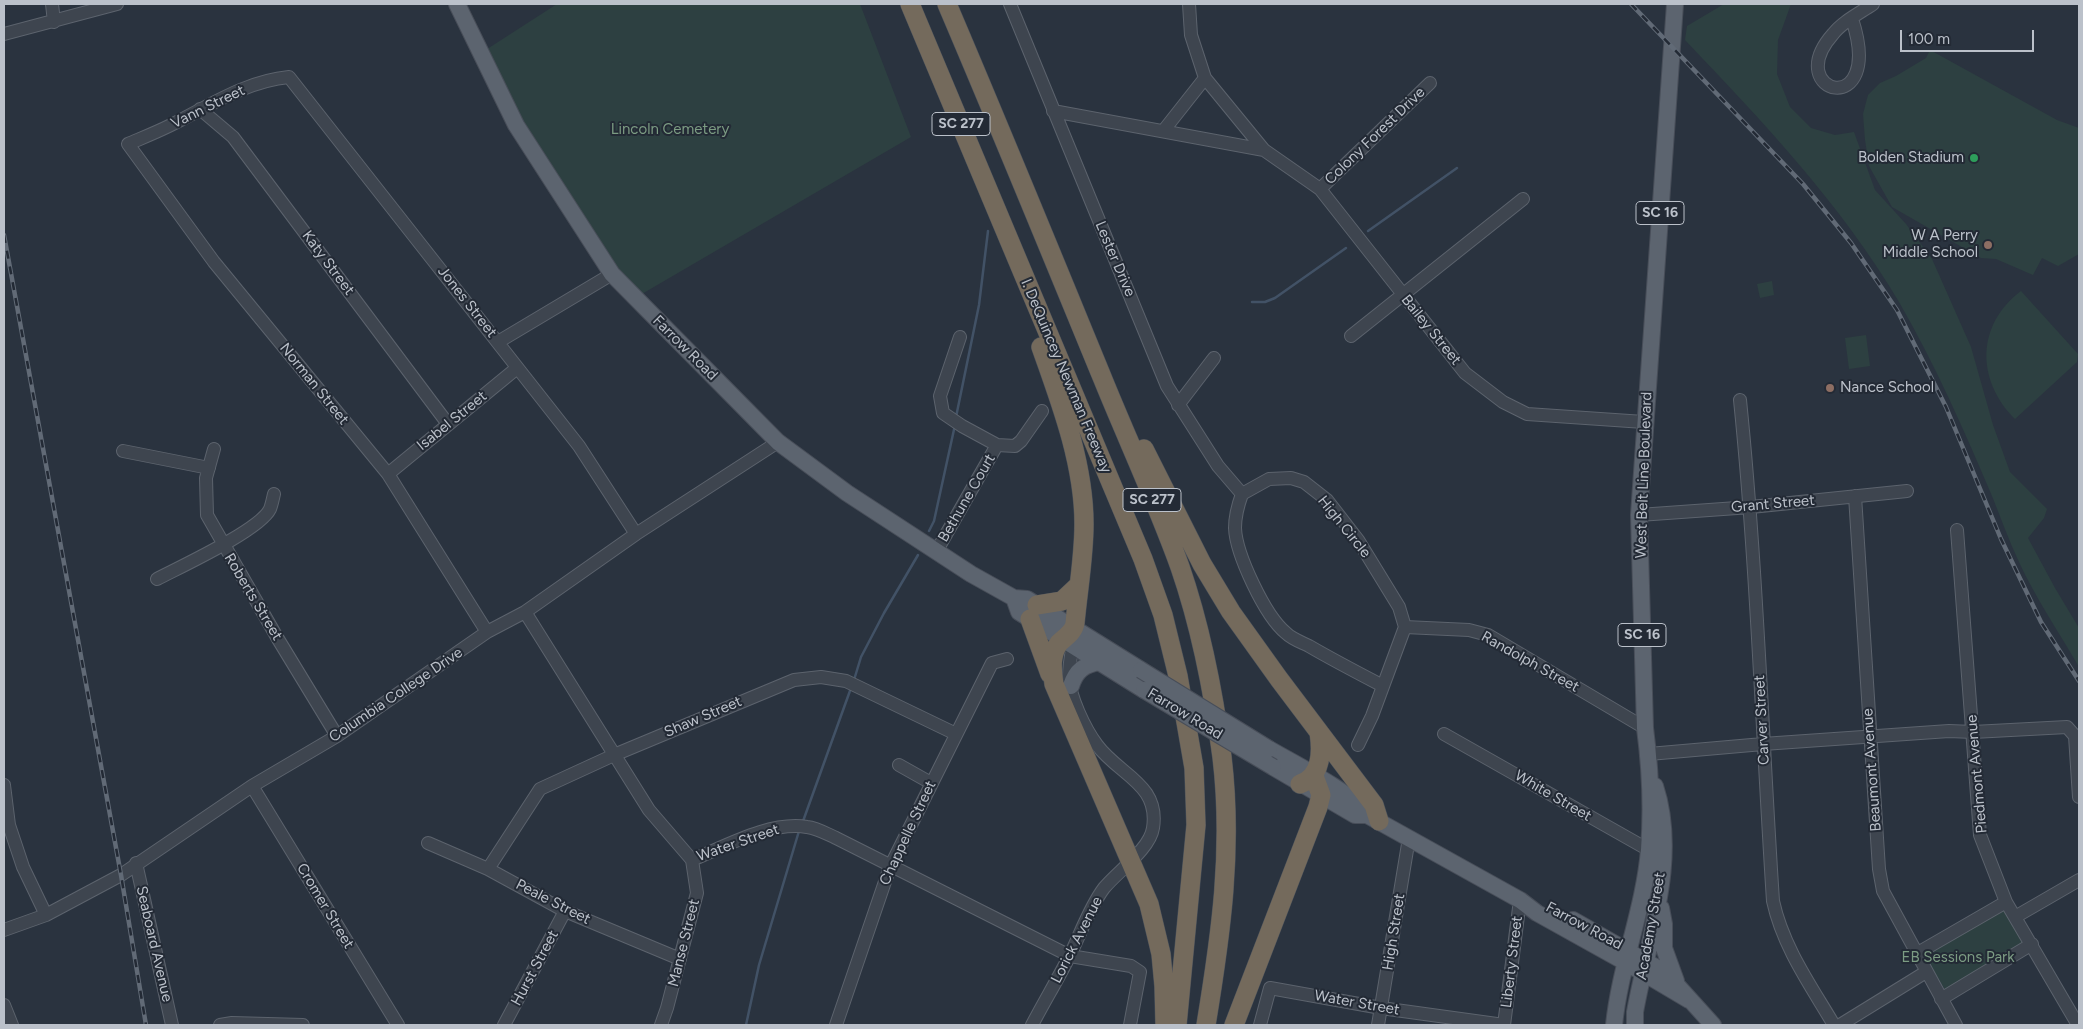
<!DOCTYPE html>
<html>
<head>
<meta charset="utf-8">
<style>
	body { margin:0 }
	#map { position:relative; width:2083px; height:1029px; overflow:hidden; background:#2a333f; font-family:Figtree,sans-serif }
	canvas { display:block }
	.frame { position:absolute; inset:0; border:5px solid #bbc1ca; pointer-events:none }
	.scale { position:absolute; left:1900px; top:30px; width:134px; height:22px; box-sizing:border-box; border:2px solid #bbc1ca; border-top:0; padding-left:6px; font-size:15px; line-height:18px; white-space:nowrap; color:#bbc1ca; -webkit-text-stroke:4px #232a35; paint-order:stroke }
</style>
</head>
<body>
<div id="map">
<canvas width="2083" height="1029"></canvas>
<div class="frame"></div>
<div class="scale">100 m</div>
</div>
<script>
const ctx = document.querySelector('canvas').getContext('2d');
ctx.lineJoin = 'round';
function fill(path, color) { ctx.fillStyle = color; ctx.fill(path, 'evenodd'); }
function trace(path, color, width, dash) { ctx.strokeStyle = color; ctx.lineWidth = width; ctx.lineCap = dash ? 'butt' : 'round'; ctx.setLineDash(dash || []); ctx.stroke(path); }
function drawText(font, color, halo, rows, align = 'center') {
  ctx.font = font + ' Figtree,sans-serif'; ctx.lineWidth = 4; ctx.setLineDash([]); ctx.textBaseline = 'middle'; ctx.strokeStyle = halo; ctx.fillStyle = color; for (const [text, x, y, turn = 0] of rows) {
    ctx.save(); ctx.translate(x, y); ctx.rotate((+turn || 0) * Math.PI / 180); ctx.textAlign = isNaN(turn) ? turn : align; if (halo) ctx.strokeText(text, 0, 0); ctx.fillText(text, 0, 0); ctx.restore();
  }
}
fill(new Path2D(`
	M557,4H860L911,137L635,298L612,274L481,53Z
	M1724,4H1791L1778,40L1777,74L1790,107L1811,128L1835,135L1854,132L1875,190L1906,224L1932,259L1971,347L1993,425L2010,472L2047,509L2044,518L2028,538L2055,588L2079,628V667C2059,632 2036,599 2019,562C2009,541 2001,518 1992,496C1964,430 1935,364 1899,302C1841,204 1763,122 1685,40L1687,26Z
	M1930,50L2057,120L2079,128V254L2058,266L2042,258L2033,275L1996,259L1981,258L1892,207L1869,166L1865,140L1863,114L1868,95L1880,83L1896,76L1926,58Z
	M1772,281L1774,295L1760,298L1757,284Z
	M2021,291L2078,354L2077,362L2015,419C1976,380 1976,325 2021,291Z
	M1866,335L1870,366L1849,369L1845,338Z
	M2003,906L2025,943L1946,991L1923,954Z`), '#2d4041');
trace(new Path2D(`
	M1368,231L1457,168
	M1252,302H1265L1275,298L1346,248
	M956,417L979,305L988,231
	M929,531L934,521L955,425
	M854,680L861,657L884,613L918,555
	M802,824L851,688
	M746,1025L759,965L799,831`), '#425266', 2.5);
const minor = new Path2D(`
	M52,4L54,22
	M1010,4L1167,386L1218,466L1242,494
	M1189,4L1191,35L1205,78L1264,150
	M1852,19C1886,122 1780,94 1833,34C1843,21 1860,13 1873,4
	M4,34L117,4
	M200,109L233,137L448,424
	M1053,111L1264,150L1320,189L1465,373L1503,402L1527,414L1644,422
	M1164,130L1205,78
	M1320,189L1430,83
	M1351,336L1523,199
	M960,337L940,396L943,413L962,426L997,445
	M498,342L612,274
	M1740,400C1757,567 1762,734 1773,901C1783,947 1811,986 1834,1025
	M1178,405L1214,358
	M214,449L206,478L207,515L278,639L337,736
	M123,451L209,468
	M388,474L517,368
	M1855,496L1879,869L1883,891L1956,1025
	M1639,515L1751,507L1907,491
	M1957,530L1980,835L2006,902L2078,1025
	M936,552L997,445L1015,446L1021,441L1042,411
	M157,579C180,567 260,530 270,509C272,504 273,498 274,494
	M525,612L649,810L692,860
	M1405,627L1469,630L1488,635L1645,728
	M487,632L388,474L214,262L128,144C142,138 157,132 171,125C209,106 246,81 289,77L579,446L636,534
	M1444,734L1656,854
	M1358,745L1372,716L1405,627L1399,607L1358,540L1327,500L1304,482L1291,478L1269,479L1242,494C1238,505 1235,516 1235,528C1236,554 1265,616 1286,633C1292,639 1301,642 1309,646C1333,660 1358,673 1383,686
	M1649,754L1763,744L1949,731L1973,732L2067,727L2075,736L2079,797
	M899,765L931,783
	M4,785L9,825L23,867L46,915
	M252,786L398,1025
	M428,843L488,869L565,911L680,959
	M692,860C726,846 770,821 807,827C817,828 827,834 836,838L1070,956L1131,966L1140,972L1130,1025
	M136,863L172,1025
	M488,869L540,789L614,755L794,680L821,677L846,681L956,734
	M2015,917L2079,880
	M4,930L46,915L121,875L252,786L337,736L487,632L525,612L636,534L778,442
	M1916,954L2006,902
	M1941,999L2032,944
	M4,1005L12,1025
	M220,1025L232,1023L303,1025
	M504,1025L565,911
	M661,1025L667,1008L697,893L692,860
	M836,1025L890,867L992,663L1007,659
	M1032,1025C1044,1002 1058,979 1070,955C1081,933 1089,908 1104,888C1118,871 1150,849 1153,828C1160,784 1119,775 1097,745C1085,729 1069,696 1069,676C1069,663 1072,650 1074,638
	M1260,1025L1270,988L1381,1008L1504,1025L1520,900
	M1378,1025L1409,838
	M1840,1025L1926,972`);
const major = new Path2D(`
	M457,4L516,125L612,274L778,442L847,493L971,574L1014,598L1027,599L1141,670
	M1014,598L1019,612L1144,690
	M1071,686C1076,670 1084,665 1100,662
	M1269,749C1293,763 1355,794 1367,815
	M1273,767L1355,815H1367L1520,900L1537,913L1625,962L1689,1000
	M1661,908L1664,924V948L1676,981
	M1573,920L1666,973L1713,1025
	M1614,1025C1620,966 1644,909 1649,850C1652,811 1650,766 1645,728L1639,515L1675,4
	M1635,1025V1012C1648,939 1679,859 1655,786`);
const highway = new Path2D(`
	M910,4L1143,559L1163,615L1178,676L1194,768L1196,825L1177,1025
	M947,4C1000,128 1051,253 1102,377C1128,441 1157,503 1180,567C1200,625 1214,696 1222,757C1233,849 1221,934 1206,1025
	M1041,347C1061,403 1084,464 1084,524C1084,557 1078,590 1075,623C1074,632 1065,637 1059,643C1050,655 1052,670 1054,684L1149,904L1161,954L1164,986L1165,1025
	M1144,449L1202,564L1231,612L1279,679L1374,805L1379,821
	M1037,605L1062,601L1079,585
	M1030,619L1050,674
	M1300,784C1322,776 1322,752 1319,732
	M1234,1025L1318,807L1321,795L1314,776`);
trace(minor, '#5c636d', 14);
trace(major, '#484e59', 18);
trace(highway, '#49505a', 20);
trace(minor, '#3e454f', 12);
trace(major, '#5c646f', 16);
trace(highway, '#746a5c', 19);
const rail = new Path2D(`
	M1631,4L1803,184L1851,243L1897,310L1946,407L2001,539L2041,622L2079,681
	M4,235L121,875L146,1025`);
trace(rail, '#616a76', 4.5);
trace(rail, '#232a35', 2.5, [8]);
const majorBridge = new Path2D(`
	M1141,670L1269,749
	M1144,690L1273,767`);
trace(majorBridge, '#484e59', 18, []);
trace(majorBridge, '#5c646f', 16);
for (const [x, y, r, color] of [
	[1974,158,5,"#2e9e5b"],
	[1988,245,5,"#8d6e63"],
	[1830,388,5,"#8d6e63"]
]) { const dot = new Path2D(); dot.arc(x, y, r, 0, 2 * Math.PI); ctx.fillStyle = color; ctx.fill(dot); trace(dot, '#232a35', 2); }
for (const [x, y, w] of [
	[961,124,58],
	[1660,213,48],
	[1152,500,58],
	[1642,635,48]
]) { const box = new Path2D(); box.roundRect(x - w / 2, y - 11.5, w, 23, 4); ctx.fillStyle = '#232a35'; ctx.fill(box); trace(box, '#bbc1ca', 1); }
drawText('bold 14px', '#bbc1ca', null, [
	["SC 277",961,124],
	["SC 16",1660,213],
	["SC 277",1152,500],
	["SC 16",1642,635]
]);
drawText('15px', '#bbc1ca', '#232a35', [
	["Vann Street",208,107,-26],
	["Colony Forest Drive",1375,136,-44],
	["Lester Drive",1115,259,67],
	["Katy Street",328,263,53],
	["Jones Street",467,302,52],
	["Bailey Street",1431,330,51],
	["Farrow Road",685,348,45],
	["I. DeQuincey Newman Freeway",1066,376,67],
	["Norman Street",314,384,51],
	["Isabel Street",452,421,-39],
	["West Belt Line Boulevard",1644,475,-88],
	["Bethune Court",967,498,-60],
	["Grant Street",1773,504,-5],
	["High Circle",1344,527,51],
	["Roberts Street",253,597,59],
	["Randolph Street",1530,662,29],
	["Columbia College Drive",396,695,-34],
	["Farrow Road",1185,714,31],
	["Shaw Street",703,717,-23],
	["Carver Street",1762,720,-93],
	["Beaumont Avenue",1872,770,-94],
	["Piedmont Avenue",1977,774,-95],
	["White Street",1553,796,30],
	["Chappelle Street",908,833,-65],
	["Water Street",738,843,-19],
	["Peale Street",553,902,27],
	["Cromer Street",325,906,59],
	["Farrow Road",1584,926,28],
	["Academy Street",1651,926,-80],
	["High Street",1394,932,-81],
	["Lorick Avenue",1077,940,-63],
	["Manse Street",684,943,-76],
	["Seaboard Avenue",154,944,77],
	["Liberty Street",1512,962,-83],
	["Hurst Street",535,968,-62],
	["Water Street",1357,1003,10]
]);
drawText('15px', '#7c9c83', '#232a35', [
	["Lincoln Cemetery",670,130],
	["EB Sessions Park",1958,958]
]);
drawText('15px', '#bbc1ca', '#232a35', [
	["Bolden Stadium",1964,158],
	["W A Perry",1978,236],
	["Middle School",1978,253],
	["Nance School",1840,388,"left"]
], 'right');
</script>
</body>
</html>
